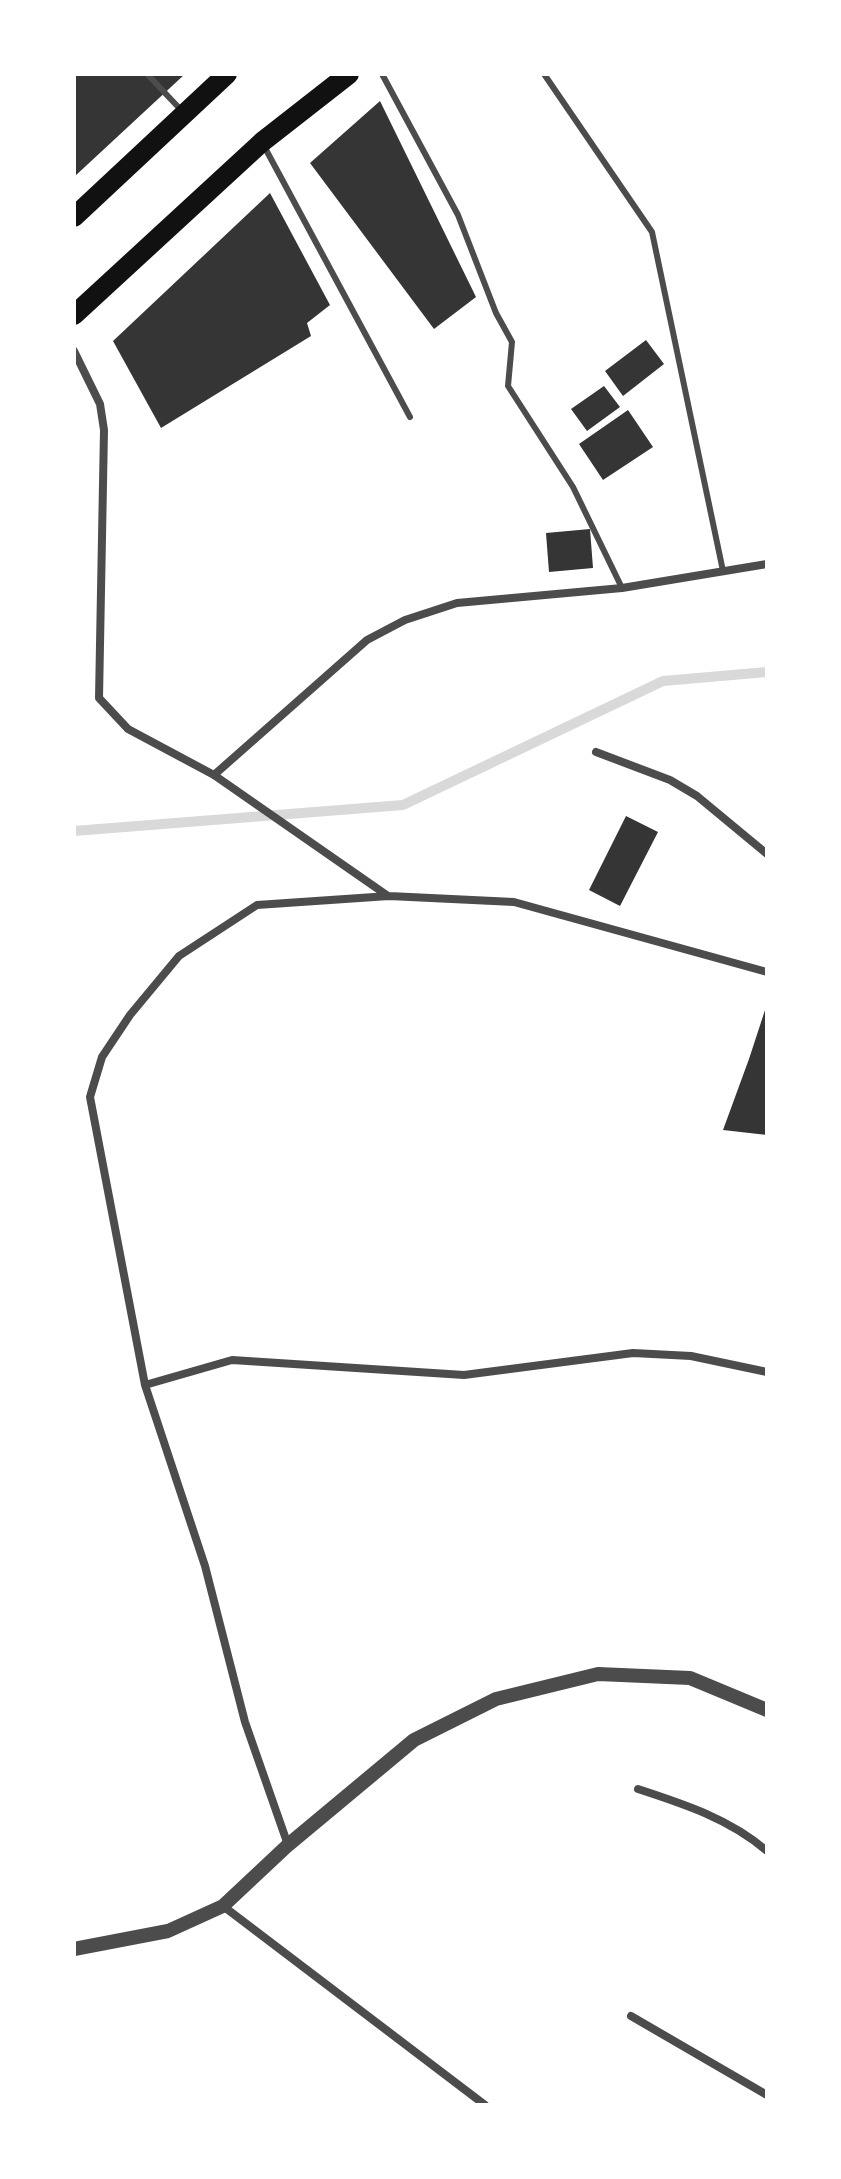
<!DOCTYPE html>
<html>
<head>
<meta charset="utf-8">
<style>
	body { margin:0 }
	#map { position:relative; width:841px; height:2179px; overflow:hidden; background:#fff; font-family:Manrope,sans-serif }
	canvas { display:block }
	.frame { position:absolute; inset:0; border:76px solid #fff; pointer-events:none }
</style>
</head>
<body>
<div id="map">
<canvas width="841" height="2179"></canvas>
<div class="frame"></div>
</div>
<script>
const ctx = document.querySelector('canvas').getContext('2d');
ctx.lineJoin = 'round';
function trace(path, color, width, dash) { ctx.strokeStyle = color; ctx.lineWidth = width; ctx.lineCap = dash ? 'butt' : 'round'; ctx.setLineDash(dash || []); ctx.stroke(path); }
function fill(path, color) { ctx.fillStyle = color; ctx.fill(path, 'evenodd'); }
trace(new Path2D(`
	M74,831L403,805L663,681L767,672`), '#d9d9d9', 10);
fill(new Path2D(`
	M74,74H185L74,177Z
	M380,101L476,297L434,329L310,163Z
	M270,193L330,305L307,323L311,336L161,428L113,341Z
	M646,340L664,364L623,396L605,371Z
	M604,386L620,407L587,431L571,409Z
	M628,410L653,447L603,480L579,444Z
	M590,529L593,568L549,572L546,533Z
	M626,816L658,832L620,906L589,890Z
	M766,1007L767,1135L723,1130L749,1059Z`), '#353535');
trace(new Path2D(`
	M147,74L182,111
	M382,74L458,215L496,313L512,342L508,386L573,487L622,588
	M544,74L652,232L723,571
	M264,146L410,417`), '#4c4c4c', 6);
trace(new Path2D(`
	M74,351L100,404L104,430L99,698L128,729L214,775L388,896
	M596,752L670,780L697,796L767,854
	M214,775L367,640L405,620L457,603L622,588L767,564
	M145,1385L232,1360L464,1375L633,1353L691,1356L767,1372
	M638,1789C684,1804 730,1819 767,1851
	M288,1845L245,1722L205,1566L145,1385L90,1097L102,1057L130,1015L179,956L257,905L389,896L514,902L767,972
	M223,1906L485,2105
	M631,2016L767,2095`), '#4c4c4c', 8);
trace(new Path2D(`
	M74,1949L168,1931L223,1906L288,1845L414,1740L496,1699L598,1674L690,1678L767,1710`), '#4c4c4c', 14);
trace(new Path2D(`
	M74,217L227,74
	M74,315L262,142L349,74`), '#111', 20);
</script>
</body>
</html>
